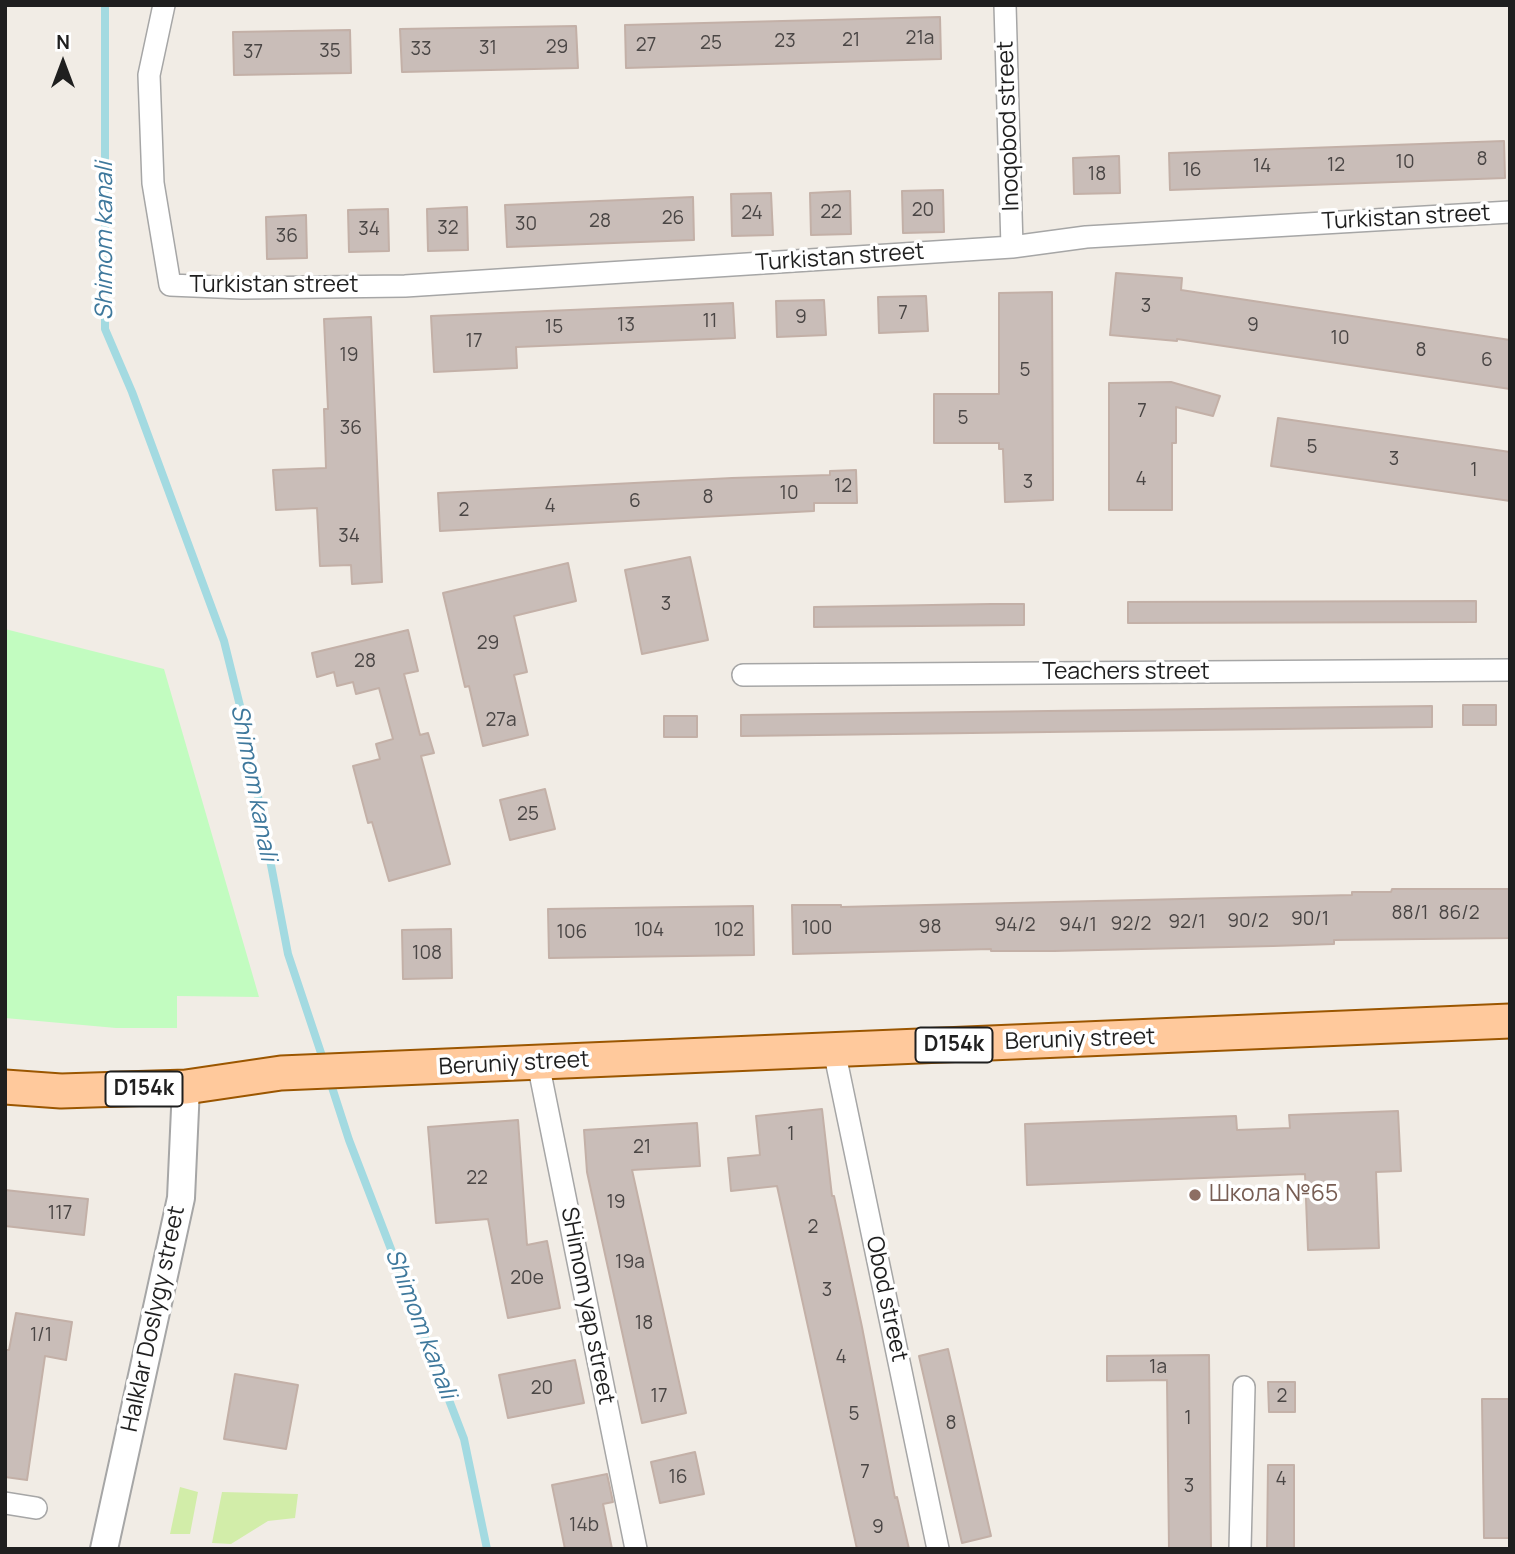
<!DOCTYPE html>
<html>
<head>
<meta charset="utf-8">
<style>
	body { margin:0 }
	#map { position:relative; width:1515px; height:1554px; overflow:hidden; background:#f1ece5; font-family:Manrope,sans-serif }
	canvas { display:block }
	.frame { position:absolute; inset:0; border:7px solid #1f1f1f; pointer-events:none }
	.north { position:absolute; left:28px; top:28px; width:70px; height:70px; -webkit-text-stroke:5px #fff; paint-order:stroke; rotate:0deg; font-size:19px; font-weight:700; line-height:28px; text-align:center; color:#1f1f1f }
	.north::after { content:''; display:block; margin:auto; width:24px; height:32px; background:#1f1f1f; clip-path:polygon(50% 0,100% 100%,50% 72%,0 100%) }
</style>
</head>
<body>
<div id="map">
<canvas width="1515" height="1554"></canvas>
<div class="frame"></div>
<div class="north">N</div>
</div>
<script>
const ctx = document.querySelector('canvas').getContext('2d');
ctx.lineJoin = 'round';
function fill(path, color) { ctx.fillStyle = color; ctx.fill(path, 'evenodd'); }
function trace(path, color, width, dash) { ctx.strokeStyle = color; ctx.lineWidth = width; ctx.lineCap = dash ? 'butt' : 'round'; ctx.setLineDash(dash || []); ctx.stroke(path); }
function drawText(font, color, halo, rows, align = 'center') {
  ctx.font = font + ' Manrope,sans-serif'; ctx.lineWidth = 7; ctx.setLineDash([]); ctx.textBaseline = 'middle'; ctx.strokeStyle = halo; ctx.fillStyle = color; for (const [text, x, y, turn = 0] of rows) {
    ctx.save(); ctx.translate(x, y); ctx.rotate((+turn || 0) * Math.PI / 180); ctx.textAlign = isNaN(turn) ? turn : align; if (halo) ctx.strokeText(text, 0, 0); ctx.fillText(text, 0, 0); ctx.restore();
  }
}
fill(new Path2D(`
	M180,1487L198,1492L190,1534H170Z
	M222,1492L298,1494L295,1518L268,1521L231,1544L212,1543Z`), '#d2eda9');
fill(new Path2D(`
	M5,629L164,669L259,997L177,996V1028H116L5,1018Z`), '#c2fcc0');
trace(new Path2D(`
	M105,5V329L132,392L224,641L243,718L288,954L324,1062
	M329,1078L349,1140L464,1439L487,1549`), '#a3dae1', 8);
const building = new Path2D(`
	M940,17L941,59L626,68L625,25Z
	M576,26L578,68L402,72L400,29Z
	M350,30L351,73L234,75L233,32Z
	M1504,141L1505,178L1170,190L1169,153Z
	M1119,156L1120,193L1074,194L1073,158Z
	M943,190L944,232L903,233L902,191Z
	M850,191L851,234L811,235L810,193Z
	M771,193L773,235L732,236L731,194Z
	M693,197L694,240L507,247L505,205Z
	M467,207L468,250L428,251L427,209Z
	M388,209L389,251L349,252L348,210Z
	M306,215L307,258L267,259L266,217Z
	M1116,273L1182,278L1181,290L1510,340V389L1177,339V341L1110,335Z
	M1052,292L1053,500L1005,502L1003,449H999V443H934V394H999V293Z
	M926,296L928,331L879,333L878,297Z
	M824,300L826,335L777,337L776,301Z
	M733,303L735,338L516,347L517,368L434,372L431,316Z
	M371,317L382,582L352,584L351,565L320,566L317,508L276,510L273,470L326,468L324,409H328L324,319Z
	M1171,382L1220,396L1213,416L1176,407V443H1172V510H1109V383Z
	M1278,418L1510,452V501L1271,466Z
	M856,470L857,503H814V511L440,531L438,493L732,478L830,475V471Z
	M690,557L708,640L642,654L625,570Z
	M568,563L576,601L514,616L527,672L514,675L528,735L483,746L469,686L465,687L443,593Z
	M1476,601V622L1128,623V602Z
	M991,604H1024V625L814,627V607Z
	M408,630L418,671L404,674L420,735L428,733L434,753L421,756L450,864L389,881L372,822L368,823L353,766L380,759L376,744L393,739L379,688L356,694L353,682L337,686L334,672L317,677L312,653Z
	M1463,705H1496V725H1463Z
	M1432,706V727L741,736V715Z
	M664,716H697V737H664Z
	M545,789L555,829L510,840L500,800Z
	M1392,889H1510V938L1334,940V944L1273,946L1054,951H991V949L793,954L792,905H841V907L1352,895V892H1391Z
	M753,906L754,955L549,958L548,909Z
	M451,929L452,978L403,979L402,930Z
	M822,1109L832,1196H834L862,1327L895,1498L897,1497L909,1549H857L777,1186L731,1191L728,1158L760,1155L756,1116Z
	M1398,1111L1401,1171L1376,1172L1379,1248L1308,1250L1305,1174L1027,1185L1025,1124L1236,1116L1237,1130L1290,1128L1289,1115Z
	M518,1120L527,1245L547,1241L560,1308L508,1318L488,1219L436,1223L428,1127Z
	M697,1123L700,1166L632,1170L686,1413L642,1423L587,1172L584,1130Z
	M5,1190L88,1199L84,1235L5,1226Z
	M16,1313L72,1322L66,1360L45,1356L27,1480L5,1477V1350H9Z
	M948,1349L991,1536L962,1543L919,1356Z
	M1209,1355L1211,1549H1169L1167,1380L1107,1381V1356Z
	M575,1360L584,1403L508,1418L499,1375Z
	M235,1374L298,1385L286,1449L224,1439Z
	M1268,1382H1295V1412H1269Z
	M1482,1399H1509L1510,1538H1484Z
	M695,1452L704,1494L660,1503L651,1462Z
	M1268,1465H1294V1549H1267Z
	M607,1474L613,1502L603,1504L612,1549H565L552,1485Z`);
fill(building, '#c9bdb8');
trace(building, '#c3b0a7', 2);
const minor = new Path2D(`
	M164,5L149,75L153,183L170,285L242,288L405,286L1012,247L1086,237L1510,212
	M1005,5L1012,247
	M743,675L1510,670
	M834,1050L938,1549
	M538,1063L636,1549
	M5,1503L36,1508
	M1240,1549L1244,1387`);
const tertiary = new Path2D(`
	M104,1549L181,1198L186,1087`);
const primary = new Path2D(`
	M5,1087L61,1091L186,1087L281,1073L1510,1021`);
trace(minor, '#a6a6a6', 24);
trace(tertiary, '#a6a6a6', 30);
trace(primary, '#9b5600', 37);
trace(minor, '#fff', 21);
trace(tertiary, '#fff', 26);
trace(primary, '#ffc99c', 33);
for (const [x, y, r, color] of [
	[1195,1195,7,"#8d6e63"]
]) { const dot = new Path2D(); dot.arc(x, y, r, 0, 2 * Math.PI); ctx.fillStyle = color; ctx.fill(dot); trace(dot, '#fff', 2.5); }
drawText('19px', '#4a4645', null, [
	["21a",920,39],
	["21",851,41],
	["23",785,42],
	["25",711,44],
	["27",646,46],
	["29",557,48],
	["31",488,49],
	["33",421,50],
	["35",330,52],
	["37",253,53],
	["8",1482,160],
	["10",1405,163],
	["12",1336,166],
	["14",1262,167],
	["16",1192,171],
	["18",1097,175],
	["20",923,211],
	["22",831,213],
	["24",752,214],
	["26",673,219],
	["28",600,222],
	["30",526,225],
	["32",448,229],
	["34",369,230],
	["36",287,237],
	["3",1146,307],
	["7",903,314],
	["9",801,318],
	["11",710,322],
	["13",626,326],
	["9",1253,326],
	["15",554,328],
	["10",1340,339],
	["17",474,342],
	["8",1421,351],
	["19",349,356],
	["6",1487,361],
	["5",1025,371],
	["7",1142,412],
	["5",963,419],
	["36",351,429],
	["5",1312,448],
	["3",1394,460],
	["1",1474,471],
	["4",1141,480],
	["3",1028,483],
	["12",843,487],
	["10",789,494],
	["8",708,498],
	["6",635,502],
	["4",550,507],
	["2",464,511],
	["34",349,537],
	["3",666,605],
	["29",488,644],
	["28",365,662],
	["27a",501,721],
	["25",528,815],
	["88/1",1410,914],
	["86/2",1459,914],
	["90/1",1310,920],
	["90/2",1248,922],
	["92/1",1187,923],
	["92/2",1131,925],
	["94/2",1015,926],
	["94/1",1078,926],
	["98",930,928],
	["100",817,929],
	["104",649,931],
	["102",729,931],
	["106",572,933],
	["108",427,954],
	["1",791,1135],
	["21",642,1148],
	["22",477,1179],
	["19",616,1203],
	["117",60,1214],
	["2",813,1228],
	["19a",630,1263],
	["20e",527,1279],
	["3",827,1291],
	["18",644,1324],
	["1/1",41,1336],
	["4",841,1358],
	["1a",1158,1368],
	["20",542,1389],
	["17",659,1397],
	["2",1282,1397],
	["5",854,1415],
	["1",1188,1419],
	["8",951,1424],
	["7",865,1473],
	["16",678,1478],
	["4",1281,1480],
	["3",1189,1487],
	["14b",584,1526],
	["9",878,1528]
]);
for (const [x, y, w] of [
	[954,1045,77],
	[144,1089,77]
]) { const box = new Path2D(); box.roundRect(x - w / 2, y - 17.5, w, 35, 5); ctx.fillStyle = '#fff'; ctx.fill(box); trace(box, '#1f1f1f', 2); }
drawText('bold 21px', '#1f1f1f', null, [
	["D154k",954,1045],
	["D154k",144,1089]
]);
drawText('23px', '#1f1f1f', '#fff', [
	["Inoqobod street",1009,126,-92],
	["Turkistan street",1406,218,-3],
	["Turkistan street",840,258,-4],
	["Turkistan street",274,286],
	["Teachers street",1126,673],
	["Beruniy street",1080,1040,-2],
	["Beruniy street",514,1064,-3],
	["Obod street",886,1299,78],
	["SHimom yap street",587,1306,79],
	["Halklar Doslygy street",154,1319,-78]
]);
drawText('23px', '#785e54', '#fff', [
	["Школа №65",1209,1195]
], 'left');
drawText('italic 24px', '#3e789c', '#fff', [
	["Shimom kanali",105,241,-90],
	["Shimom kanali",253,783,79],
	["Shimom kanali",420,1324,69]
]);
</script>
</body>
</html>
